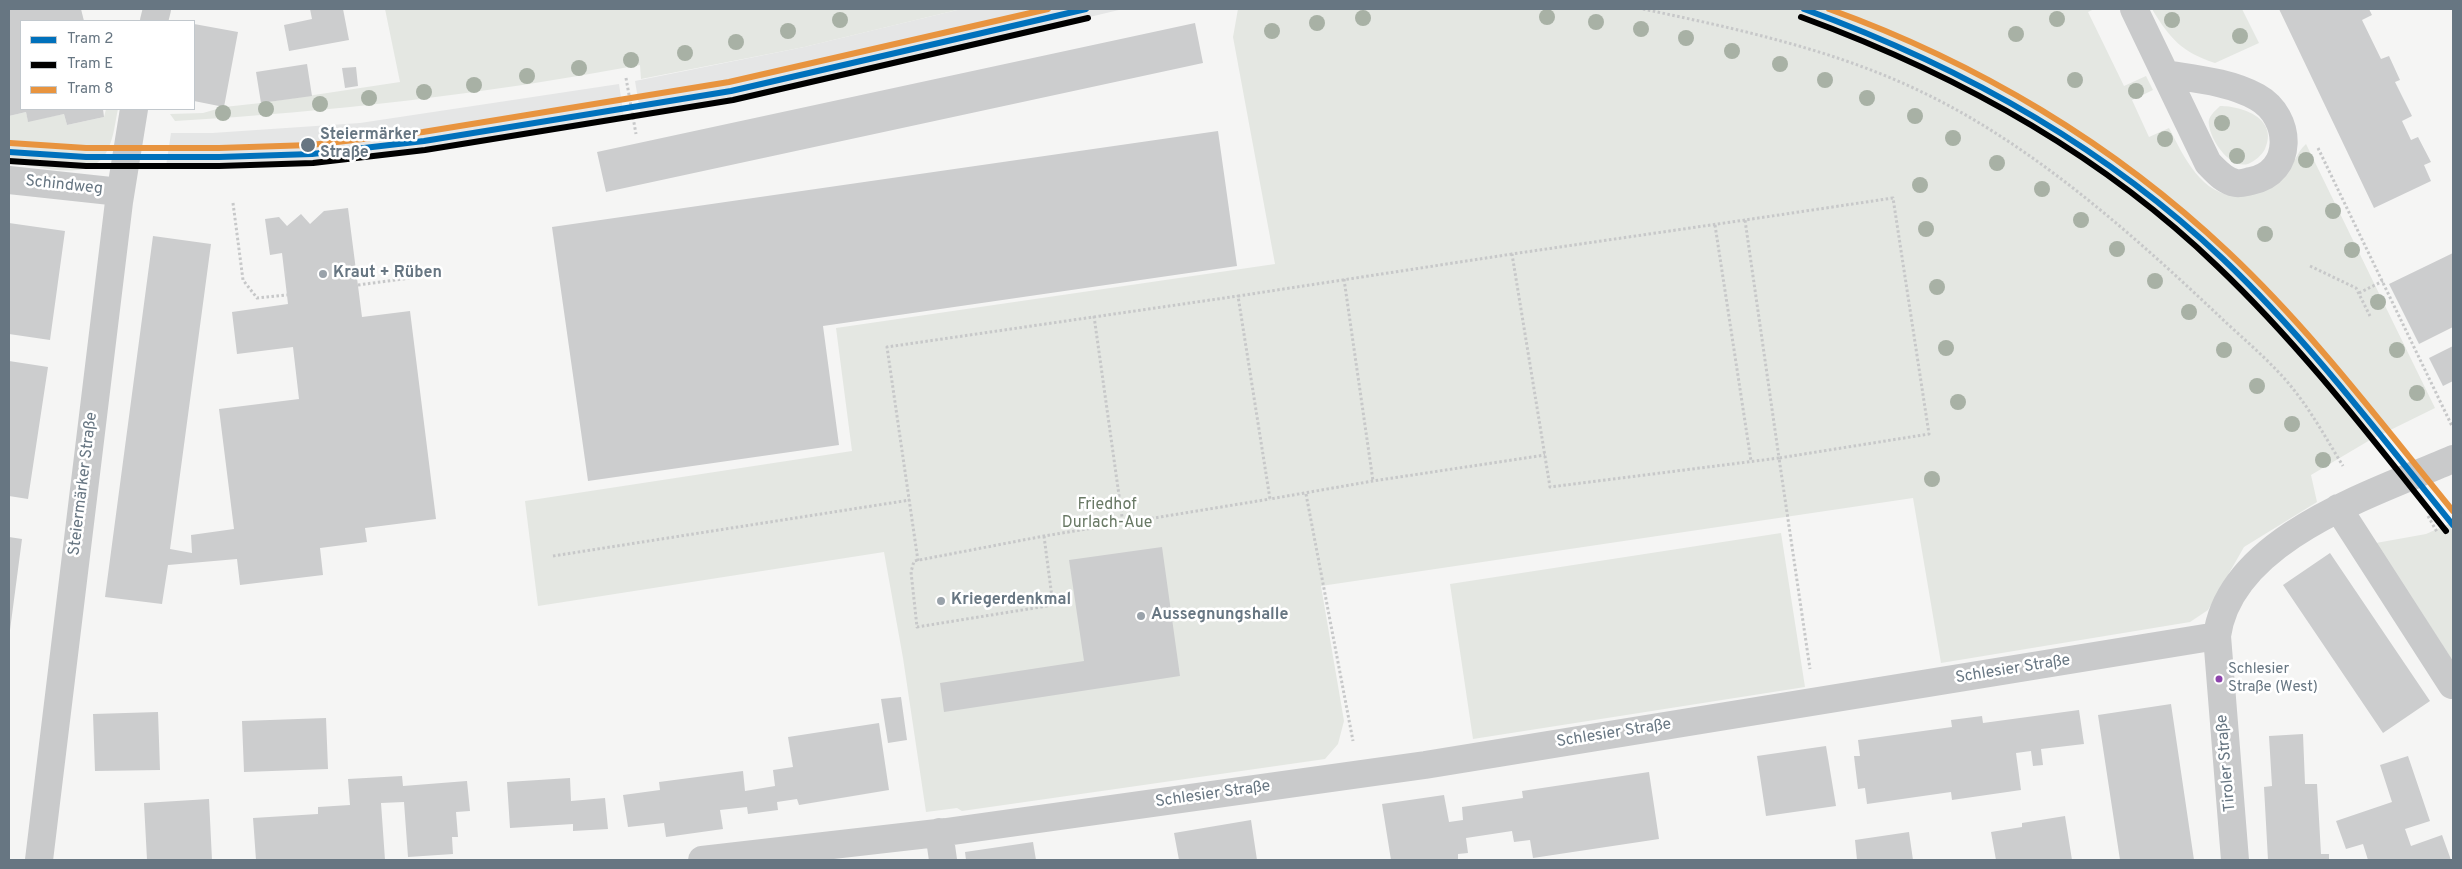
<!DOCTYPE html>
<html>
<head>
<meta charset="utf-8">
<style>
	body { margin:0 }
	#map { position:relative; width:2462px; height:869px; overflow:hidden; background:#f5f5f4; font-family:Overpass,sans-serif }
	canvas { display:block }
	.frame { position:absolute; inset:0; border:10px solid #677682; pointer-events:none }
	.legend { position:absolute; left:20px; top:20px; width:175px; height:90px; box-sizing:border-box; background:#fff; border:1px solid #c2c8cd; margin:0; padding:6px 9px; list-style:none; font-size:15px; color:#677682 }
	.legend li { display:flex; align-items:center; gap:10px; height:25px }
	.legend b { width:25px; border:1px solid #c2c8cd }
</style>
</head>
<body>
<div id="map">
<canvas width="2462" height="869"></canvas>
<div class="frame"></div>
<ul class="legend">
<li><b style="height:6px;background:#0071bc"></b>Tram 2</li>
<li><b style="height:6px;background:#000"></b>Tram E</li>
<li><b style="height:6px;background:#e8943f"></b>Tram 8</li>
</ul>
</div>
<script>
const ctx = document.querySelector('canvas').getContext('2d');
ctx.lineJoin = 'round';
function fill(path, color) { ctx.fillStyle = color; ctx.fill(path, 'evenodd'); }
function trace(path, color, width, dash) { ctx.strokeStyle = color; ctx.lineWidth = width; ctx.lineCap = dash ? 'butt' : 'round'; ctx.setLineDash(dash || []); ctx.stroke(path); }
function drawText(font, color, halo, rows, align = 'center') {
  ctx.font = font + ' Overpass,sans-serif'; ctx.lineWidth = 5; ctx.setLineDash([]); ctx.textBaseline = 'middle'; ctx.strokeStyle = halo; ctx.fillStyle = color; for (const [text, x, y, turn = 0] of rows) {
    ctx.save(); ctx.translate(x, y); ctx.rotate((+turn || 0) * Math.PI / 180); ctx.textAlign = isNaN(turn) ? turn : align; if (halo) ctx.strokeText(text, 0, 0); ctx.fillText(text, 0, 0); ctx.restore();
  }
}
fill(new Path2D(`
	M961,9H1123L872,69L641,117L635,81L804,47Z
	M619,84L624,118L370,156L240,166H166L171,133H212L360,123Z`), '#e5e6e6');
fill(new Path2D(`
	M385,9H961L804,47L641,79L640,65C486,94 331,112 175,121L170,114L203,113L224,107L261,103L400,82Z
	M1238,9H2094L2088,12L2124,86L2146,76L2153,90L2132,100L2149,137L2169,128C2185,159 2205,203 2248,195C2261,192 2273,188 2282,179C2293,169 2296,152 2306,144L2435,408L2370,440L2311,475L2317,502L2244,547L2208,610L2190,622L1941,663L1913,498L1321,586L1344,721L1338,744L1325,759L962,811L957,808L926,812L903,658L884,552L538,606L525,501L852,451L836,328L1275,264L1233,37Z
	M2152,9H2242L2259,43L2215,63C2182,52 2170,39 2152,9Z
	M2220,106C2243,106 2279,119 2265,149C2262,155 2255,161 2248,164C2230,169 2211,141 2209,125C2207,117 2215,111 2220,106Z
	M106,109H118C115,122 114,138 107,151C90,185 37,165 9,162V116L26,112L28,121L64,114L67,125L104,117Z
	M2453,522V661L2376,543L2426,534Z
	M1781,533L1805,687L1473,739L1450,584Z`), '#e4e7e2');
fill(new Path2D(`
	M9,9H81L84,21H21V109H103L104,117L67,125L64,114L28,122L26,112L9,116Z
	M310,9H343L349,40L289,51L284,25L312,19Z
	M2279,9H2369L2372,15L2362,20L2381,59L2389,56L2400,80L2395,82L2412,116L2402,121L2411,140L2418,137L2431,162L2424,165L2431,181L2374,208Z
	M1195,23L1203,63L606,192L597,152Z
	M194,24L238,32L224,107L194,101Z
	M307,64L312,96L261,103L256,72Z
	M356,67L358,86L345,88L342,68Z
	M1218,131L1237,266L823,326L839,445L588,481L552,227Z
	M348,208L362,317L410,311L436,519L365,528L367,542L320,548L323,575L240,585L237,559L168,565L162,604L105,597L153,236L211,244L170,549L192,553L191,535L234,529L219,409L299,399L293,347L237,354L232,312L288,304L282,253L270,255L265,219L279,217L287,226L301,214L310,224L324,211Z
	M9,223L65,231L50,340L9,334Z
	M2453,253V327L2419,344L2389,284Z
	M2453,346V381L2443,386L2429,358Z
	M9,361L48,367L28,499L9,496Z
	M9,537L22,539L10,630H9Z
	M1162,547L1180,676L944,712L940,683L1084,661L1069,560Z
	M2330,553L2430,701L2383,733L2283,585Z
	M901,697L907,740L888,743L881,699Z
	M2171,704L2194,860H2120L2098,715Z
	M2079,710L2084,744L2041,749L2043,765L2033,766L2031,751L2016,753L2021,790L1952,800L1951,792L1867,804L1865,788L1858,789L1854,756H1860L1858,740L1952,727L1951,720L1982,716L1983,723Z
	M158,712L160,770L95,771L93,714Z
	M326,718L328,769L244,772L242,721Z
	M879,723L889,790L799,805L797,799L777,802L778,810L748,814L747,807L720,810L723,829L666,837L664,823L628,827L623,795L660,790L659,782L743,771L745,791L775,786L773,770L793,767L788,737Z
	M2303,734L2305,784H2317L2321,854H2329V860H2268L2264,787L2272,786L2269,736Z
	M1826,746L1836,806L1766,816L1757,756Z
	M2408,756L2430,821L2405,829L2411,846L2442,835L2451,860H2368L2363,844L2346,849L2336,821L2392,802L2380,765Z
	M1649,772L1659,839L1533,858L1530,840L1514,842L1512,831L1466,838L1468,853L1458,854V859L1391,860L1382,804L1444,795L1449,822L1463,820L1462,807L1523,798L1522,791Z
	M402,776L403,786L467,781L470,811L456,812L458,837H452L453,854L408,857L404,802L381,803L385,860H256L253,818L318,814V807L350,805L348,779Z
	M570,778L571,801L605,798L608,829L573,831V824L510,828L507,782Z
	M209,799L212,860H147L144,803Z
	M2065,816L2072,860H1996L1991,832L2022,827V823Z
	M1251,820L1257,860H1179L1174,833Z
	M1909,832L1913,860H1857L1855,840Z
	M1033,842L1036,860H966L965,852Z`), '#cccdce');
trace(new Path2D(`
	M1643,9C1738,29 1836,50 1924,93C2032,145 2130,232 2217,314C2242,338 2272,362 2294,390C2313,414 2327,440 2343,466
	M626,78L636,134
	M2318,148L2452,426
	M233,203L243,280L257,298L287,295
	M1745,220L1512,254L1550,487L1779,458L1745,220L1893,198L1929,434L1779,458L1810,669
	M1715,225L1751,461
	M1512,254L1238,296L1270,499L1373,481L1545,455
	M2310,266L2356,288L2370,316
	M1344,279L1373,481
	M358,285L432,275
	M2359,293L2383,281
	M1094,316L1123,524
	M1306,494L1353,741
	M2428,516L2437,532
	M1044,536L1053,605L917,627L911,572L914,561L1044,536L1270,499
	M553,556L910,500
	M918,561L887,347L1238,296`), '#c7c8c9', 3, [2.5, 2.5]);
trace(new Path2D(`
	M2134,9L2208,163C2216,171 2224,181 2236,183C2240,184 2246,182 2251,181C2294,173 2293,117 2257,97C2230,82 2196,79 2165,74
	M154,21L157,9
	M9,180L120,192
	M2338,508L2452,685
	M939,832L943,860
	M39,860L119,202L134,109
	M702,860L946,832L1425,765L2217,636
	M2235,860L2217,636C2230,538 2375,493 2453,459`), '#c9cacb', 28);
trace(new Path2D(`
	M1804,9C1958,65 2103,145 2223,259C2308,340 2379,434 2453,525
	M9,152L86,157H219L312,154L424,141L731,91L1086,9`), '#0071bc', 6);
trace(new Path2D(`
	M1801,17C1954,73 2099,152 2217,266C2302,347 2373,440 2446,531
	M9,161L86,166H219L313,163L425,150L733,100L1088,18`), '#000', 6);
trace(new Path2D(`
	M1829,9C1976,62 2114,144 2228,252C2312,331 2381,423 2453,511
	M10,143L86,148H219L311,145L423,132L729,82L1048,9`), '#e8943f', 6);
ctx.fillStyle = '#a8b1a5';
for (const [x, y] of [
	[1547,17],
	[1363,18],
	[2057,19],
	[840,20],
	[2172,20],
	[1596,22],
	[1317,23],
	[1641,29],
	[788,31],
	[1272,31],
	[2016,34],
	[2240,36],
	[1686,38],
	[736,42],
	[1732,51],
	[685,53],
	[631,60],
	[1780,64],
	[579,68],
	[527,76],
	[1825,80],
	[2075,80],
	[474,85],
	[2136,91],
	[424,92],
	[369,98],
	[1867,98],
	[320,104],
	[266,109],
	[223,113],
	[1915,116],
	[2222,123],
	[1953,138],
	[2165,139],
	[2237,156],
	[2306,160],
	[1997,163],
	[1920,185],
	[2042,189],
	[2333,211],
	[2081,220],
	[1926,229],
	[2265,234],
	[2117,249],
	[2352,250],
	[2155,281],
	[1937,287],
	[2378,302],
	[2189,312],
	[1946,348],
	[2224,350],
	[2397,350],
	[2257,386],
	[2417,393],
	[1958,402],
	[2292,424],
	[2323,460],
	[1932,479]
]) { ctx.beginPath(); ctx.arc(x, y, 8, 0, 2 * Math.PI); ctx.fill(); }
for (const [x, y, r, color] of [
	[308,145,8,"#677682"],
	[323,274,5,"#99a2aa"],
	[941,601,5,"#99a2aa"],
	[1141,616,5,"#99a2aa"],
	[2219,679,4.5,"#8e44ad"]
]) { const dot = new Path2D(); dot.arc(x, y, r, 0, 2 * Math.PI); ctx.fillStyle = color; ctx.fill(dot); trace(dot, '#fff', 2); }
drawText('15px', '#677682', '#fff', [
	["Schlesier",2228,670],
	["Straße (West)",2228,688]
], 'left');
drawText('bold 16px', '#677682', '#fff', [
	["Steiermärker",320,136],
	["Straße",320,154]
], 'left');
drawText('16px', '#677682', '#fff', [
	["Schindweg",64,186,6],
	["Steiermärker Straße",84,484,-83],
	["Schlesier Straße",2013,670,-9],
	["Schlesier Straße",1614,734,-9],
	["Tiroler Straße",2227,763,-95],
	["Schlesier Straße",1213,795,-8]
]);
drawText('bold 16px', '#677682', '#fff', [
	["Kraut + Rüben",333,274],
	["Kriegerdenkmal",951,601],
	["Aussegnungshalle",1151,616]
], 'left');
drawText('16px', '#697965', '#fff', [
	["Friedhof",1107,506],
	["Durlach-Aue",1107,524]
]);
</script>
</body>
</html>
